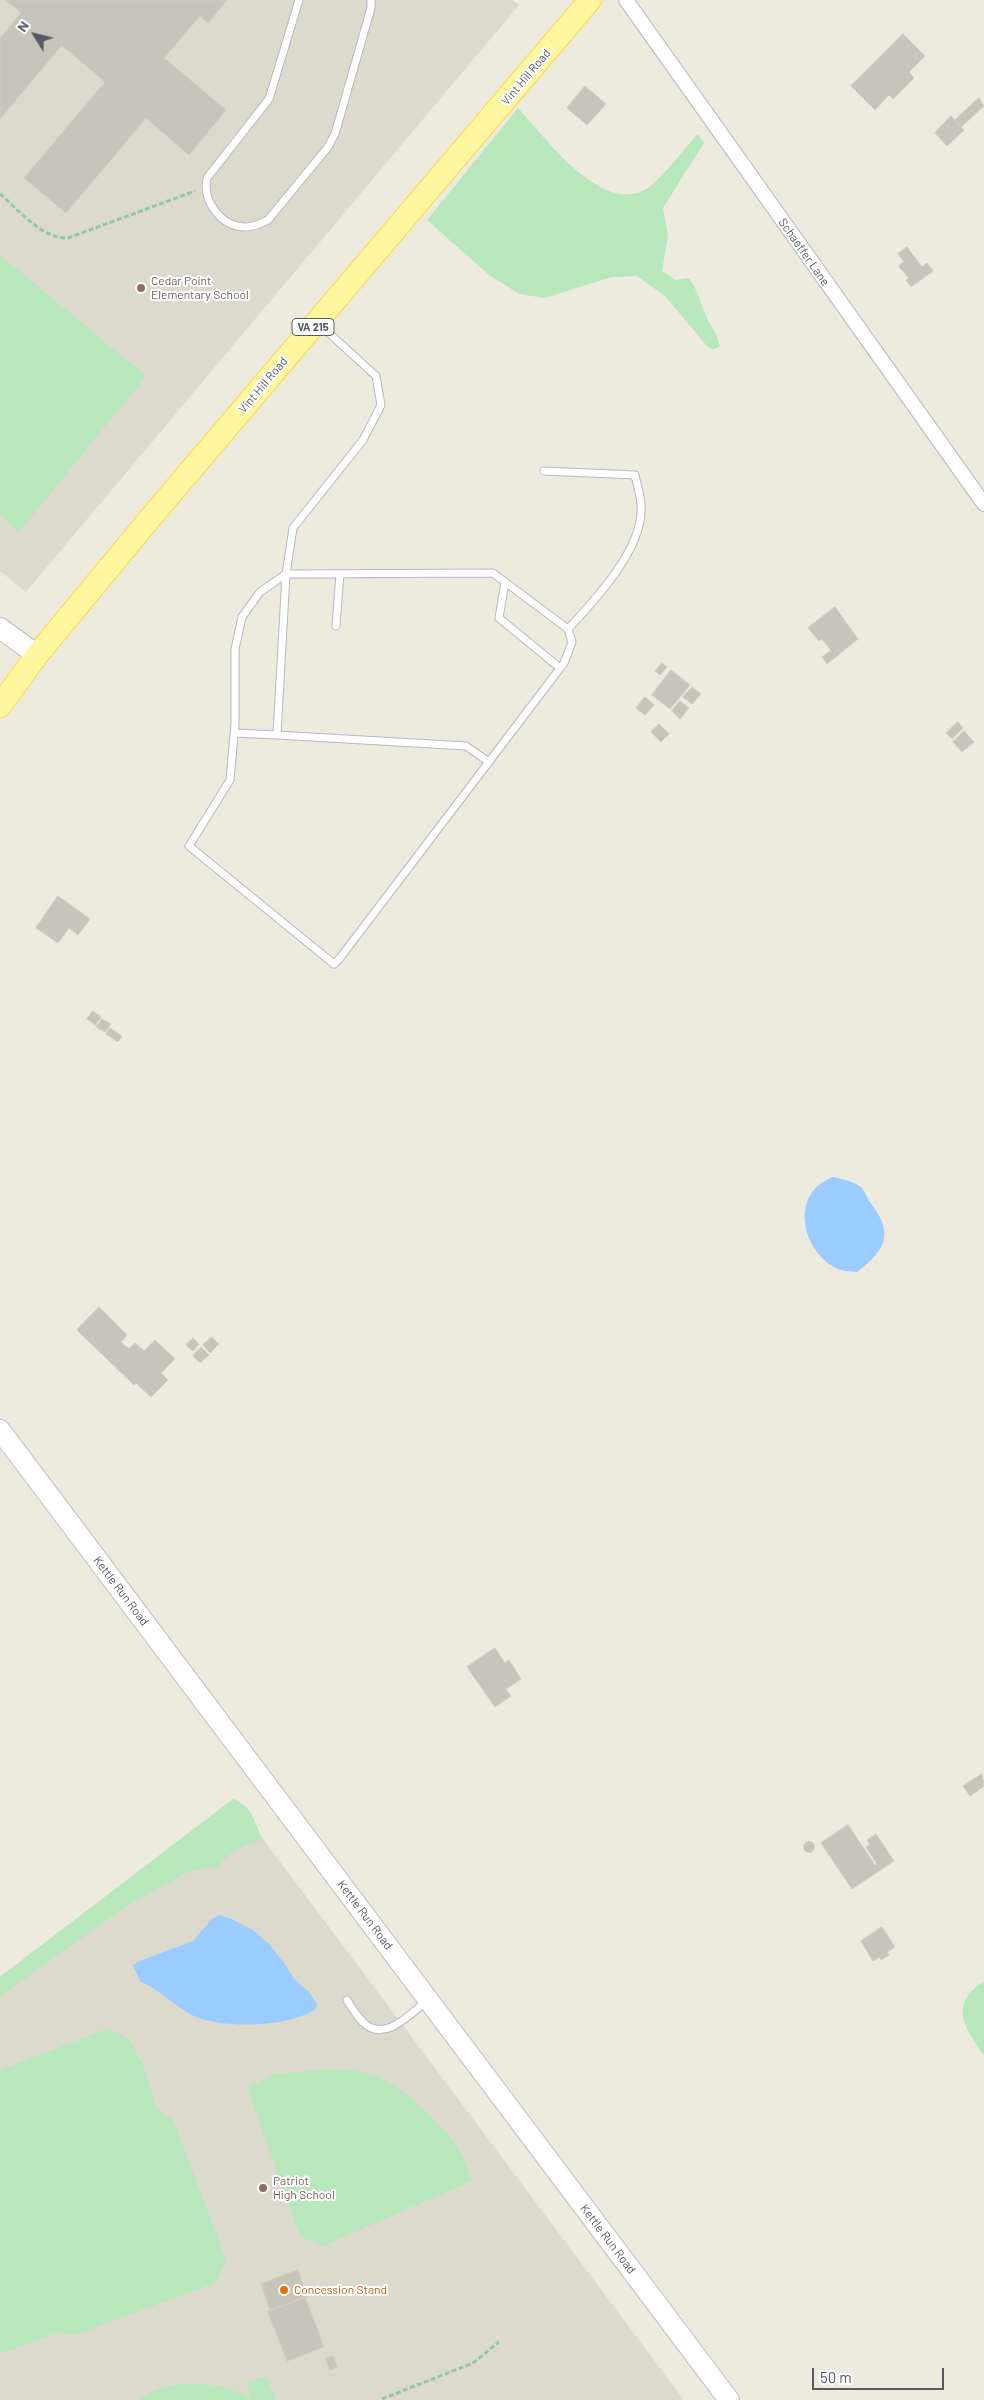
<!DOCTYPE html>
<html>
<head>
<meta charset="utf-8">
<style>
	body { margin:0 }
	#map { position:relative; width:984px; height:2400px; overflow:hidden; background:#edeade; font-family:Barlow,sans-serif }
	canvas { display:block }
	.north { position:absolute; left:10px; top:10px; width:50px; height:50px; -webkit-text-stroke:4px #fff; paint-order:stroke; rotate:306deg; font-size:14px; font-weight:700; line-height:20px; text-align:center; color:#575b61 }
	.north::after { content:''; display:block; margin:auto; width:18px; height:22px; background:#575b61; clip-path:polygon(50% 0,100% 100%,50% 72%,0 100%) }
	.scale { position:absolute; left:812px; top:2368px; width:132px; height:22px; box-sizing:border-box; border:2px solid #575b61; border-top:0; padding-left:6px; font-size:15px; line-height:18px; white-space:nowrap; color:#575b61; -webkit-text-stroke:4px #fff; paint-order:stroke }
</style>
</head>
<body>
<div id="map">
<canvas width="984" height="2400"></canvas>
<div class="north">N</div>
<div class="scale">50 m</div>
</div>
<script>
const ctx = document.querySelector('canvas').getContext('2d');
ctx.lineJoin = 'round';
function fill(path, color) { ctx.fillStyle = color; ctx.fill(path, 'evenodd'); }
function trace(path, color, width, dash) { ctx.strokeStyle = color; ctx.lineWidth = width; ctx.lineCap = dash ? 'butt' : 'round'; ctx.setLineDash(dash || []); ctx.stroke(path); }
function drawText(font, color, halo, rows, align = 'center') {
  ctx.font = font + ' Barlow,sans-serif'; ctx.lineWidth = 4; ctx.setLineDash([]); ctx.textBaseline = 'middle'; ctx.strokeStyle = halo; ctx.fillStyle = color; for (const [text, x, y, turn = 0] of rows) {
    ctx.save(); ctx.translate(x, y); ctx.rotate((+turn || 0) * Math.PI / 180); ctx.textAlign = isNaN(turn) ? turn : align; if (halo) ctx.strokeText(text, 0, 0); ctx.fillText(text, 0, 0); ctx.restore();
  }
}
fill(new Path2D(`
	M0,0H512L519,5L26,592L0,571Z
	M233,1799L684,2400H0V1977Z`), '#dcdacd');
fill(new Path2D(`
	M518,108C544,136 603,218 648,188C662,178 685,148 698,134L704,143L663,208L668,236L662,271L675,280L689,278C697,289 700,301 705,314C710,325 717,333 720,346L713,350L707,346L665,296L637,276L611,277L545,298L519,294L488,274L427,220Z
	M0,255L146,376L19,532L0,516Z
	M233,1799C254,1808 253,1820 263,1840C244,1846 228,1850 218,1869L204,1868L186,1873L127,1906L0,1996V1977Z
	M984,1981V2055C963,2027 949,2004 984,1981Z
	M109,2028L130,2040L144,2068L157,2109L173,2120L226,2260L215,2283L75,2335L60,2332L0,2354V2070Z
	M332,2069C348,2070 363,2071 378,2077C403,2087 438,2121 454,2142C462,2154 467,2167 472,2181L323,2246L300,2236L247,2087L276,2074Z
	M266,2376L276,2400H138C173,2376 215,2380 251,2398L246,2383Z`), '#b7e7bb');
fill(new Path2D(`
	M833,1177C842,1179 856,1182 862,1188C865,1192 867,1198 870,1202C894,1233 887,1249 857,1272C851,1271 844,1272 838,1269C801,1252 789,1193 833,1177Z
	M219,1915L229,1918L253,1930L269,1944L284,1963L294,1979L308,1991L317,2004L316,2009C289,2027 227,2029 196,2017C176,2008 162,1991 141,1982L133,1966L137,1962L193,1941L212,1919Z`), '#9bccff');
const building = new Path2D(`
	M6,0H227L208,23L200,16L164,58L226,110L189,155L146,118L66,213L24,178L105,82L62,45L0,119V38L21,13Z
	M903,34L925,56L909,72L914,78L893,99L889,95L875,110L851,86Z
	M585,86L606,104L587,125L567,108Z
	M979,98L984,106L961,127L955,120Z
	M951,116L964,130L947,146L935,133Z
	M907,247L922,267L927,263L933,271L911,287L906,280L909,278L900,268L899,265L904,262L898,254Z
	M835,607L858,639L827,664L822,657L831,650L822,639L819,641L808,628Z
	M662,663L667,667L660,675L655,671Z
	M671,670L690,685L670,709L652,695Z
	M692,687L701,694L692,704L683,697Z
	M645,697L654,705L645,715L636,708Z
	M680,701L689,708L680,719L672,711Z
	M958,722L963,728L952,739L946,733Z
	M659,724L669,734L661,742L651,732Z
	M964,731L974,742L962,752L953,742Z
	M58,896L90,919L78,935L69,928L58,943L36,928Z
	M93,1011L101,1017L95,1025L87,1019Z
	M102,1019L111,1024L105,1032L96,1027Z
	M110,1028L122,1036L118,1042L106,1034Z
	M99,1307L127,1335L121,1342L129,1349L135,1343L144,1351L155,1340L175,1359L161,1373L168,1380L151,1397L136,1383L134,1385L77,1330Z
	M212,1337L219,1344L210,1353L203,1345Z
	M193,1338L199,1344L193,1351L186,1345Z
	M201,1347L209,1355L200,1363L193,1356Z
	M495,1648L505,1663L509,1660L521,1679L506,1689L511,1696L495,1707L467,1667Z
	M982,1774L984,1786L970,1796L963,1786Z
	M848,1825L875,1865L877,1864L866,1847L870,1844L867,1840L876,1834L894,1861L852,1889L821,1843Z
	M803.5 1847a5.5 5.5 0 1 1 11 0a5.5 5.5 0 1 1-11 0Z
	M882,1927L895,1947L887,1952L889,1955L881,1960L880,1957L873,1961L861,1941Z
	M298,2270L307,2297L270,2310L261,2284Z
	M305,2297L324,2347L287,2361L268,2312Z
	M333,2356L337,2367L330,2370L325,2359Z`);
fill(building, '#c7c4bb');
trace(building, '#d1ccbc', 1);
const lane = new Path2D(`
	M299,0L269,99L207,178C202,201 221,227 246,227C255,227 261,223 268,220L328,147L335,134L371,8V0
	M319,324L376,376L381,405L363,440L293,528L286,574L493,573L568,629C595,600 644,548 641,506C641,496 637,485 635,475L544,471
	M505,582L499,618L560,668
	M336,626L340,574
	M234,733L277,735
	M489,762L466,746L277,735L286,574L260,592L242,617L235,649V724L230,780L189,846L334,964L340,958L564,663L572,642L568,629
	M347,2000C352,2008 357,2017 364,2023C385,2043 411,2013 428,2000`);
const street = new Path2D(`
	M626,0L984,504`);
const secondary = new Path2D(`
	M0,628L37,655
	M0,1430L729,2400`);
const primary = new Path2D(`
	M0,706L37,655L152,516L590,0`);
trace(lane, '#b6b9bf', 9);
trace(street, '#b6b9bf', 16);
trace(secondary, '#b9bcc4', 22);
trace(primary, '#fed945', 24);
trace(new Path2D(`
	M0,194C19,210 42,239 68,238L195,191
	M382,2399L473,2363L499,2342`), '#90c8a4', 3, [5, 2.5]);
trace(lane, '#fff', 7);
trace(street, '#fff', 14);
trace(secondary, '#fff', 20);
trace(primary, '#fff7a0', 22);
for (const [x, y, r, color] of [
	[141,288,5,"#8d6e63"],
	[263,2188,5,"#8d6e63"],
	[284,2290,5,"#e8710a"]
]) { const dot = new Path2D(); dot.arc(x, y, r, 0, 2 * Math.PI); ctx.fillStyle = color; ctx.fill(dot); trace(dot, '#fff', 2); }
for (const [x, y, w] of [
	[313,327,42]
]) { const box = new Path2D(); box.roundRect(x - w / 2, y - 8.5, w, 17, 4); ctx.fillStyle = '#fff'; ctx.fill(box); trace(box, '#575b61', 1); }
drawText('bold 11px', '#575b61', null, [
	["VA 215",313,327]
]);
drawText('12px', '#575b61', '#fff', [
	["Vint Hill Road",526,77,-50],
	["Schaeffer Lane",804,252,55],
	["Vint Hill Road",263,385,-50],
	["Kettle Run Road",121,1591,53],
	["Kettle Run Road",365,1915,53],
	["Kettle Run Road",608,2239,53]
]);
drawText('12px', '#785e54', '#fff', [
	["Cedar Point",151,281],
	["Elementary School",151,295],
	["Patriot",273,2181],
	["High School",273,2195]
], 'left');
drawText('12px', '#c56008', '#fff', [
	["Concession Stand",294,2290]
], 'left');
</script>
</body>
</html>
